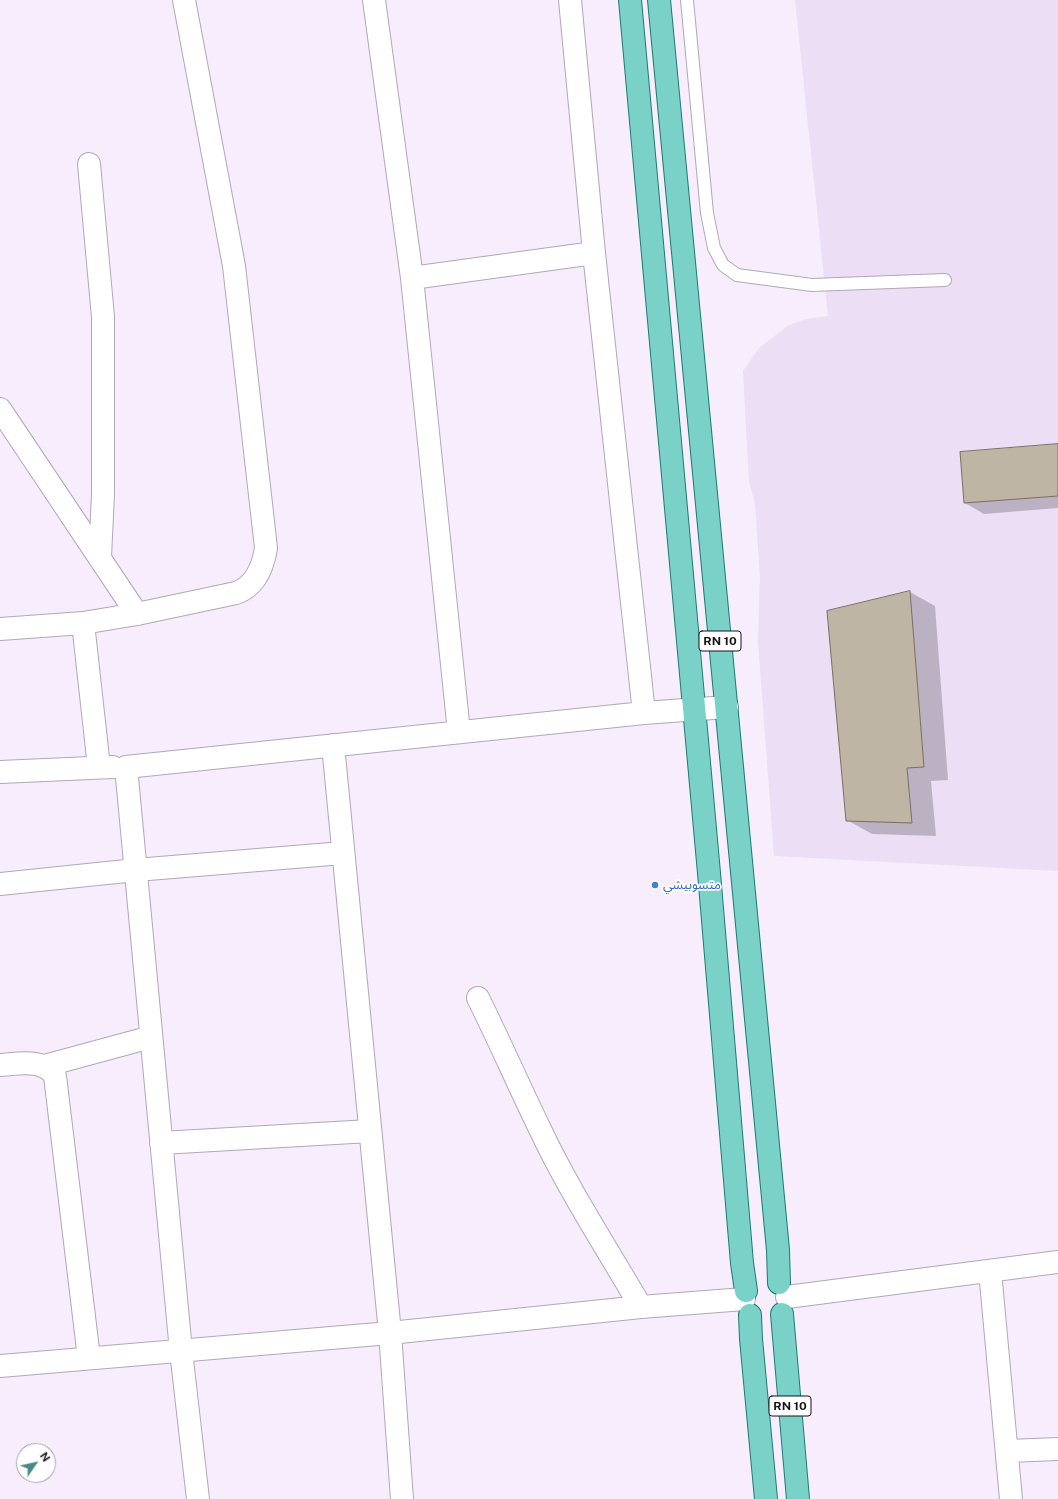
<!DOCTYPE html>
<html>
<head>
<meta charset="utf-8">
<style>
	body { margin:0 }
	#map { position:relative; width:1058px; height:1499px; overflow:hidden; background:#f7edfd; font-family:"Public Sans",sans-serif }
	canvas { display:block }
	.north { position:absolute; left:16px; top:1443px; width:40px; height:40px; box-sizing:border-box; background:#fff; border:1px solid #a2a0a3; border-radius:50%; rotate:56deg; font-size:11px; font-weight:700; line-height:16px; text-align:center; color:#161218 }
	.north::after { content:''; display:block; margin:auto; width:14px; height:18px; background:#458c88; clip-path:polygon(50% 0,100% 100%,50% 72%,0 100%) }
</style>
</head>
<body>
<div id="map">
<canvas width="1058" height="1499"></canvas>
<div class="north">N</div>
</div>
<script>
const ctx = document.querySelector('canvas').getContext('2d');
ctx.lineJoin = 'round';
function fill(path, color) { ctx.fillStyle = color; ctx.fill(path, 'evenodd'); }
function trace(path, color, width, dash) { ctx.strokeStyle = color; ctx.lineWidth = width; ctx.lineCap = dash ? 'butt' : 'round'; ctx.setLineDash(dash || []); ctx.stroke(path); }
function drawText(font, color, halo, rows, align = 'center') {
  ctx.font = font + ' "Public Sans","Noto Sans Arabic",sans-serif'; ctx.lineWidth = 3.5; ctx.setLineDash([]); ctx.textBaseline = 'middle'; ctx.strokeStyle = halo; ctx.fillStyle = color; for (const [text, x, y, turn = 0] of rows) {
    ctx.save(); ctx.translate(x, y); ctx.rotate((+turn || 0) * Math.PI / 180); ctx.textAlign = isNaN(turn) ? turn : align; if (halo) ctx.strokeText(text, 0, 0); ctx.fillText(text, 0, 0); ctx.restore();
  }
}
fill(new Path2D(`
	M795,0H1058V871L774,856L758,641L760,576L755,504L749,482L743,371L759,348L789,325L806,319L828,316Z`), '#ecdef4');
fill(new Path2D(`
	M1058,445V508L984,514L965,503Z
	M910,592L935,606L948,780L931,781L936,836L872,834L847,820L828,612Z`), '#0003');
const building = new Path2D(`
	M1058,444V496L964,503L960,452Z
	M910,591L924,767L907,768L912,823L846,821L827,611Z`);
fill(building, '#bfb5a5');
trace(building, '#797062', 1);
const service = new Path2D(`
	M687,0L707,213L714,248L723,265L737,275L812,285L945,280`);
const minor = new Path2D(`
	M374,0L412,278L459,732
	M570,0L594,253L644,713
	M89,164L103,317V494L100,557
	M412,278L594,253
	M0,409L137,614
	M83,623L99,767
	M0,629L83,623L137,614L236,593C256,586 263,567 266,548L234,266L184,0
	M333,745L390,1333L402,1499
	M0,772L113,767
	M0,884L136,870L343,853
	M478,998C499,1040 518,1084 539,1127C568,1189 606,1247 641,1307
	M0,1065C18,1064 44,1058 55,1076L89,1358
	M44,1066L151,1037
	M161,1143L370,1131
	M990,1271L1011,1499
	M787,1297L1058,1262
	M1008,1451L1058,1449
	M198,1499L181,1351L126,767L644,713L727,707`);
const secondary = new Path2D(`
	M0,1366L390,1333L641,1307L744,1299`);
const primary = new Path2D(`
	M630,0L709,873L742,1263L746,1291
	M659,0L778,1250L779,1283
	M782,1314L798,1499
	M750,1315L751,1339L766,1499`);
trace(service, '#b1a7b6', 14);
trace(minor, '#b1a7b6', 24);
trace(secondary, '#b1a7b6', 24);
trace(primary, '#1d7b72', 24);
trace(service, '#fff', 12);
trace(minor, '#fff', 22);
trace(secondary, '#fff', 22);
trace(primary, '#7ad1c8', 22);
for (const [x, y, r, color] of [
	[655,885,4,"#3f7fe0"]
]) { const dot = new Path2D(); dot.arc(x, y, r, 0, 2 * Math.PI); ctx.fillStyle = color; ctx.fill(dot); trace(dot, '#fff', 1.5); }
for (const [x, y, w] of [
	[720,641,42],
	[790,1406,42]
]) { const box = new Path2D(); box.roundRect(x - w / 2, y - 10, w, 20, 3); ctx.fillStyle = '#fff'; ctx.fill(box); trace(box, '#161218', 1); }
drawText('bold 12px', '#161218', null, [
	["RN 10",720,641],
	["RN 10",790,1406]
]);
drawText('13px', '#366cbe', '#fff', [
	["متسوبيشي",663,885]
], 'left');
</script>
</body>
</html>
